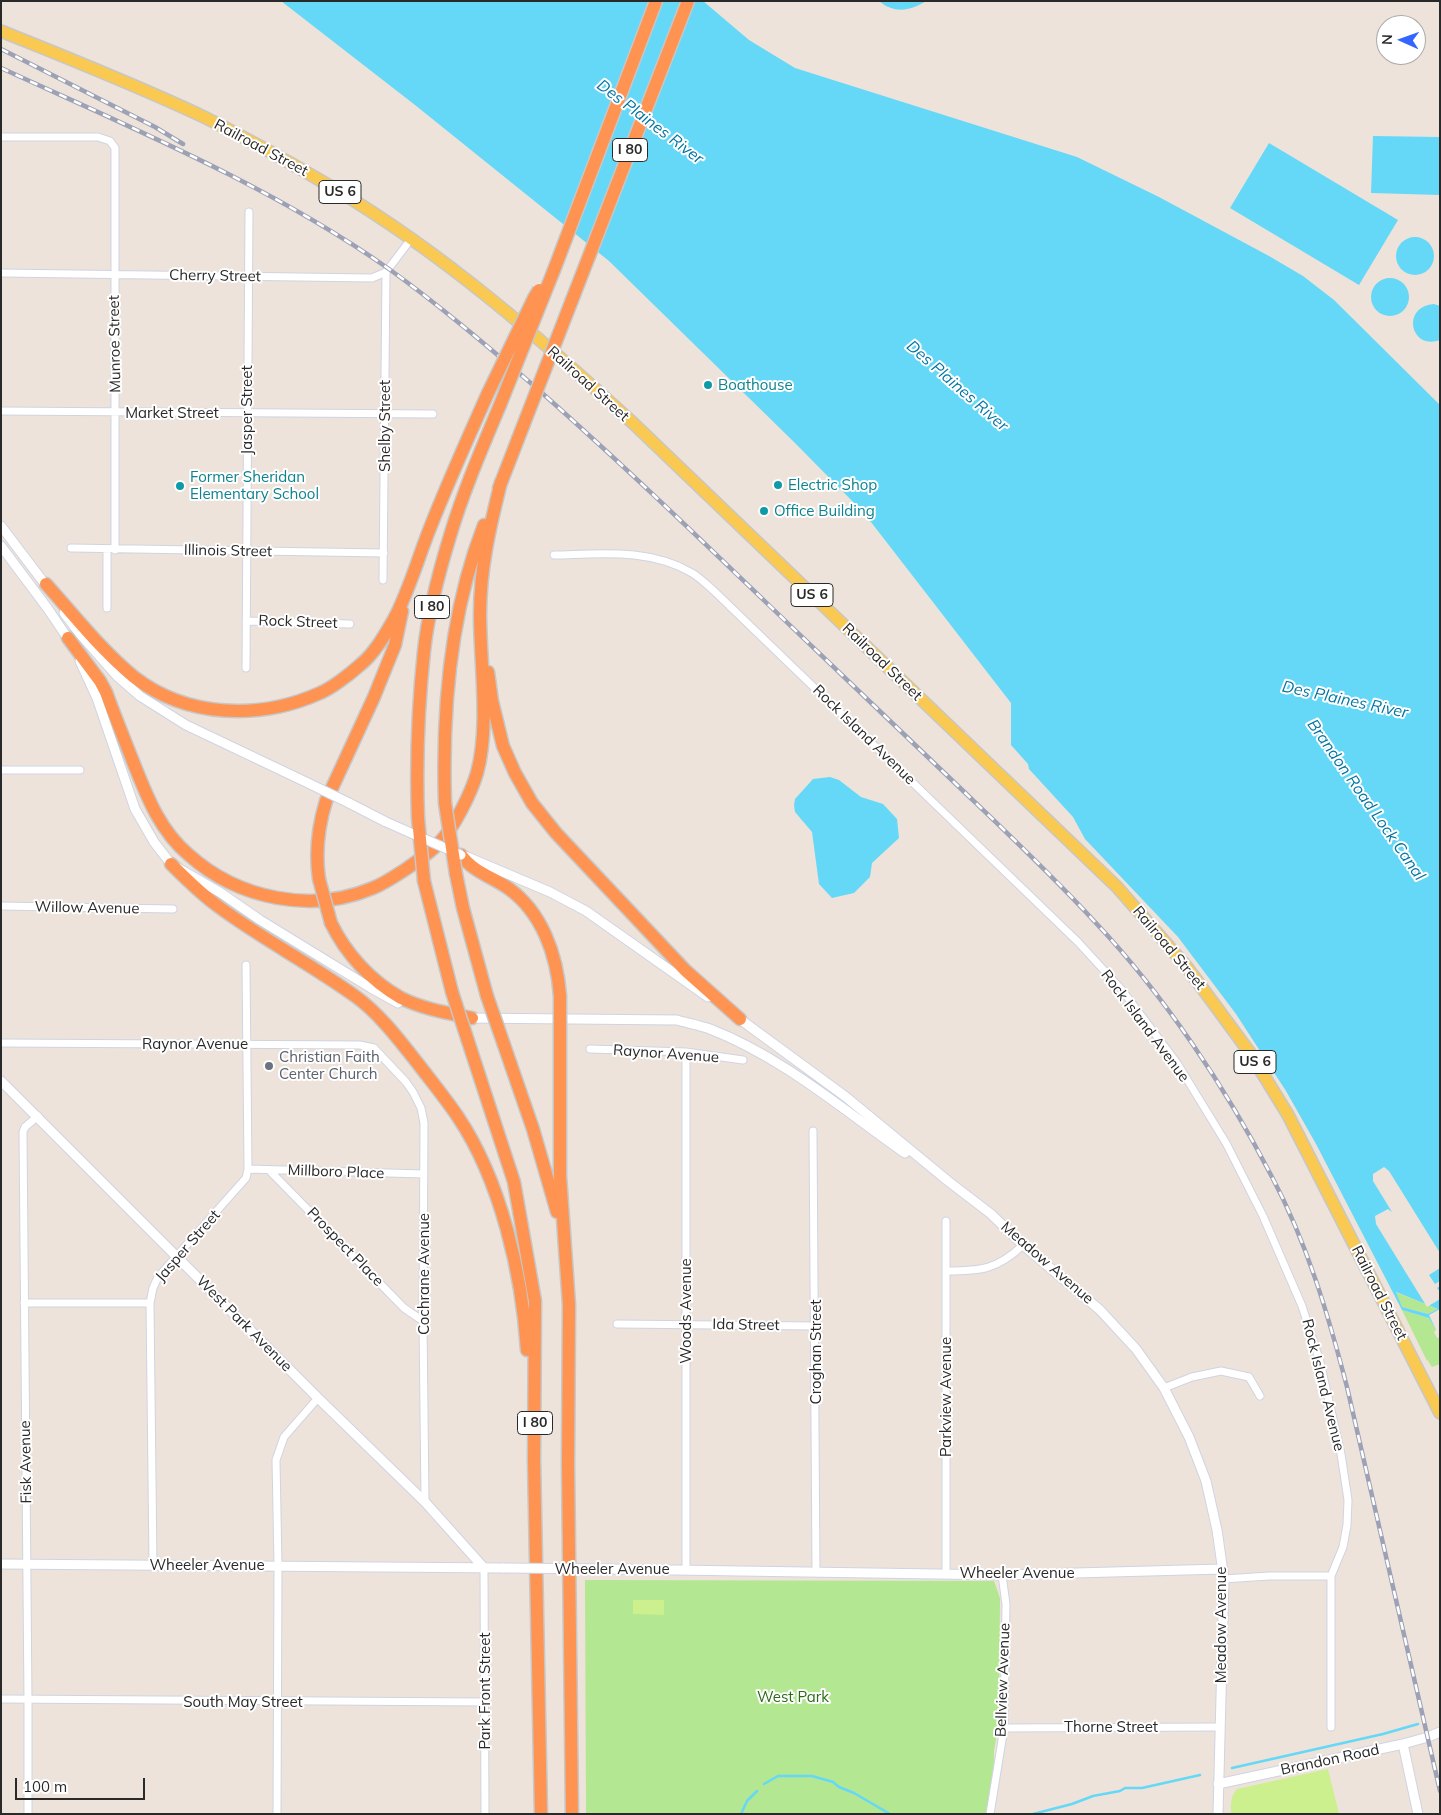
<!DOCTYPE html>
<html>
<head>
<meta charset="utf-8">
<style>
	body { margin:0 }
	#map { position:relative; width:1441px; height:1815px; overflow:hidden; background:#ede3da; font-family:Mulish,sans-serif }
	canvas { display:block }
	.frame { position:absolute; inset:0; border:2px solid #292929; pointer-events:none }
	.north { position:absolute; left:1376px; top:15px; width:50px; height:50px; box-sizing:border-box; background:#fff; border:1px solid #a9a9a9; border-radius:50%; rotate:272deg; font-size:14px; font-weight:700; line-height:20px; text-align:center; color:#292929 }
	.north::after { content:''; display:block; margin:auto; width:18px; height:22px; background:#3466ff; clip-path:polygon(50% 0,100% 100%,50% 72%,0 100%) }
	.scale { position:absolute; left:15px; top:1778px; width:130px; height:22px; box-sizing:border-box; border:2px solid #292929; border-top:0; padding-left:6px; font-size:15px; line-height:18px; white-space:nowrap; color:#292929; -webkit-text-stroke:4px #fff; paint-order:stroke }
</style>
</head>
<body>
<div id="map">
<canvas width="1441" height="1815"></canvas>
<div class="frame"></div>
<div class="north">N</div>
<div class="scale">100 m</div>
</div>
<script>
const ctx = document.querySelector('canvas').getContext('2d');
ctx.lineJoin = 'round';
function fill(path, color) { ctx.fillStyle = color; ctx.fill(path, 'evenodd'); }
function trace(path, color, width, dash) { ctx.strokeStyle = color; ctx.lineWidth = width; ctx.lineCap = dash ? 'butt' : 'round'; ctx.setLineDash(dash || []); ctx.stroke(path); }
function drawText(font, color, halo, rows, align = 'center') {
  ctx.font = font + ' Mulish,sans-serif'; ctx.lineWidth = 4; ctx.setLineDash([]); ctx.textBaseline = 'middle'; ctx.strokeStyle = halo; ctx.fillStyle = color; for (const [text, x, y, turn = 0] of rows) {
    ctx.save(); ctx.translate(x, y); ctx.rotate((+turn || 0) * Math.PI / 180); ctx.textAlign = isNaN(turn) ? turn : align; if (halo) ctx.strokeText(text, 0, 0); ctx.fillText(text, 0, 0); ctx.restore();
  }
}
fill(new Path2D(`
	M1395,1292L1438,1309L1428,1314L1402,1307Z
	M1402,1310L1429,1318L1440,1337V1364L1432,1367L1428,1361L1430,1359L1427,1361Z
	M585,1580L994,1581L1000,1598L999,1722L994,1751L993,1814H586Z`), '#b4e792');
fill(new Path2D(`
	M633,1600H664V1615L633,1614Z
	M1328,1769L1339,1814H1231C1231,1804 1230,1797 1237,1789Z`), '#cbf08d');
fill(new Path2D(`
	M281,1H703L749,40L795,68L1077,157L1159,197L1269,256L1303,276L1334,300L1440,405V1337L1429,1318L1402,1310L1316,1144L1286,1091L1236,1014L1178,937L1085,839L1073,817L1029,769L1028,764L1011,745V703L864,513L795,443L609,261L415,105ZM1396,1292L1438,1309L1428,1314L1402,1307Z
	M879,1H926C911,11 894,14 879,1Z
	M1373,136L1440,137V195L1371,193Z
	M1269,143L1398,220L1359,285L1230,208Z
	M1396 256a19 19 0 1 1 38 0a19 19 0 1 1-38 0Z
	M1371 297a19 19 0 1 1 38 0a19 19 0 1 1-38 0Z
	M1434,304L1440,306V340C1410,351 1401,306 1434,304Z
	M830,777L839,780L861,797L883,804L897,819L899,838L872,863L870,877L854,893L832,898L819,884L812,832L795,812L794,805L795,799L813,779Z`), '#65d8f7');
fill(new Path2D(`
	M1384,1167L1389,1171L1440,1253V1268L1429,1275L1435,1284L1440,1281V1286L1437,1288L1440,1292V1299L1427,1307L1376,1224L1375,1216L1388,1209L1392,1212L1373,1181V1174Z
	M1440,1309V1337L1437,1338L1434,1332L1436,1330L1429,1315Z`), '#ede3da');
trace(new Path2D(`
	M1232,1768L1383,1734L1418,1724
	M764,1784L778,1776H812L833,1782L839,1787L854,1793L890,1814
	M741,1814L747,1801L757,1791
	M1033,1814L1072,1804L1093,1796L1120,1791L1125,1788H1142L1200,1775`), '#65d8f7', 2.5);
const minor = new Path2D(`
	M1,137H98L110,141L115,148V550
	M1,273L372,278L386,272L411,239
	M1,411L433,414
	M71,548L384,553
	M554,555C601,554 649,548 692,573C699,577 706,584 713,590L1078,942L1122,990L1177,1063L1226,1143L1263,1216L1302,1306L1320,1362L1341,1454L1348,1500L1347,1525L1343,1547L1331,1576V1727
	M383,580L386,272
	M107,608V550
	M246,621L350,624
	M246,668L249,212
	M1,770H80
	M1,906L173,909
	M1,1043L360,1045L374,1048L406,1082L413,1092L421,1108L424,1123L423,1321L425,1502
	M590,1049L686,1052L743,1060
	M686,1052V1569
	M813,1131L816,1572
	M248,1169L424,1174
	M269,1170L404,1308L423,1321
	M946,1271C980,1271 997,1270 1023,1245
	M24,1303H150
	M617,1324L816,1326
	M1164,1388L1192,1377L1221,1371L1249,1377L1260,1396
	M153,1565L150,1303L153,1288L158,1277L246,1178L248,1169L246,965
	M484,1568L485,1814
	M946,1574V1221
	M1224,1579L1269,1576H1331
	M1,1699L485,1702
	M1004,1728L1219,1727
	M28,1814V1700L23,1132L25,1127L38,1116
	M277,1814L278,1566L276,1460L284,1437L318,1398
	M990,1814L1004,1728L1006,1604L1002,1575`);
const tertiary = new Path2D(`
	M1,526L48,588
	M1,546L48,609L71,643
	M64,613L80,634L117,676L140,696L186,725L308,783
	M80,661L97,698L135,809L154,842L171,864L221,893L260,920L371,988L398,1003
	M349,803L386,822
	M465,856L550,892L586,911L708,997
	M737,1017L846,1097L948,1181L991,1214L1023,1245L1100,1310L1136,1349L1164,1388L1189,1437L1206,1481L1217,1530L1224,1579L1218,1814
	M466,1018L677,1020C687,1023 699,1025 710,1029C782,1057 842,1109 905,1153
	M1,1081L318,1398L425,1502L484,1568
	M1,1564L504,1568
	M610,1569L1002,1575L1222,1569
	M1403,1744L1418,1814
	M1218,1784L1403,1744L1428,1737L1440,1732`);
const primary = new Path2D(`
	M1,31C70,59 139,86 206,118C250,140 293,164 335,189C444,254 540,338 634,424L1117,887L1186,966L1250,1053L1288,1115L1440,1413`);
const motorway = new Path2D(`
	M554,270L656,1
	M572,300L688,1
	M499,488L523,426
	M46,584C74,615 101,650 134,677C187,718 260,720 320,693C332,688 350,674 360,665C374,654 385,635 394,619C409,591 418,558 430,528C448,482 468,438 488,393
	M68,638L100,681L106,692C114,714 123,736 132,759C146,794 159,830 189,855C238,899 312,914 373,888C385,883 395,876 406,869C417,861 430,853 439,843C454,828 471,793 477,773C490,726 480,663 480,614C480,568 490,526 501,482
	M488,672L492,701L503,746L515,773L532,803L556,833L685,970L740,1019
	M445,803C442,710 450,612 484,525
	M418,818C416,763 418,707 424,651C428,614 439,572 450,536C463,492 482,448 500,405
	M461,855C472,871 492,877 508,888C542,912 557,955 560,996
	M171,864C186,879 201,894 219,907C262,939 311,964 355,996C380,1014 400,1041 419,1065C432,1082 446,1099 458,1117C501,1181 522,1274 527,1350
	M456,874L463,908L487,996
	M319,879C315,852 318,827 326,801L374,697L395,645L402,611
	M424,881L452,992
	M331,923C346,954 371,981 401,998C423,1009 448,1013 472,1018
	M560,1038V1176L569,1305L568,1464L572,1814
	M468,1041L514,1182L535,1301L534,1460L541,1814
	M504,1045L533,1129L557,1212`);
trace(minor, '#cfd4e3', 9);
trace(tertiary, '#cfd4e3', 11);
trace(primary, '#c7c7c7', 14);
trace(motorway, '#c7c7c7', 15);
trace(minor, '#fff', 7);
trace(tertiary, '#fff', 9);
trace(primary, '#fac951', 11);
trace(motorway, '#ff9352', 12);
const rail = new Path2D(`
	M1,49L155,127L183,144
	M1,68C134,129 269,185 389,269C439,305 486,345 533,385C616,458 695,534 774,610C835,668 896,727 957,785C1004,830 1051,874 1095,922C1164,995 1226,1088 1272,1177C1307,1243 1328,1314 1347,1387L1440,1791`);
trace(rail, '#9ca1b5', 4.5);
trace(rail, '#fff', 2.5, [8]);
const tertiaryBridge = new Path2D(`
	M308,783L349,803
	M386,822L461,855
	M504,1568L610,1569`);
const motorwayBridge = new Path2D(`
	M488,393L534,298L539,290
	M500,405L554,270
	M523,426L572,300
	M445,803L456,874
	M418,818L424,881
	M319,879L331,923
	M452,992L468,1041
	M487,996L504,1045
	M560,996V1038`);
trace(tertiaryBridge, '#cfd4e3', 11, []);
trace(motorwayBridge, '#c7c7c7', 15, []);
trace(tertiaryBridge, '#fff', 9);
trace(motorwayBridge, '#ff9352', 12);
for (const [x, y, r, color] of [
	[708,385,5,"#0f9aa8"],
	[778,485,5,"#0f9aa8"],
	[180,486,5,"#0f9aa8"],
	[764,511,5,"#0f9aa8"],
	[269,1066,5,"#6b7280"]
]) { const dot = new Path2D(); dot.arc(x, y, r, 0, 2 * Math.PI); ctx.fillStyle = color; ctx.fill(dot); trace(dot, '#fff', 2); }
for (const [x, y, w] of [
	[630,150,35],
	[340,192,42],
	[812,595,42],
	[432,607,35],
	[1255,1062,42],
	[535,1423,35]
]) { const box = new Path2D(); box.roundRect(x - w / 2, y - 11.5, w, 23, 4); ctx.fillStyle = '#fff'; ctx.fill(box); trace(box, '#292929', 1); }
drawText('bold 14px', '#292929', null, [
	["I 80",630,150],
	["US 6",340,192],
	["US 6",812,595],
	["I 80",432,607],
	["US 6",1255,1062],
	["I 80",535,1423]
]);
drawText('15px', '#292929', '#fff', [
	["Railroad Street",261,148,28],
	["Cherry Street",215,276,1],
	["Munroe Street",115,344,-91],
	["Railroad Street",588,384,42],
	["Jasper Street",247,410,-90],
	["Market Street",172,413],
	["Shelby Street",385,426,-90],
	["Illinois Street",228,551,1],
	["Rock Street",298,622,2],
	["Railroad Street",882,662,44],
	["Rock Island Avenue",864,735,44],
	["Willow Avenue",87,908,1],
	["Railroad Street",1169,948,50],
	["Rock Island Avenue",1145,1026,53],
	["Raynor Avenue",195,1044],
	["Raynor Avenue",666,1054,4],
	["Millboro Place",336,1172,2],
	["Jasper Street",188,1246,-49],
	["Prospect Place",345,1247,46],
	["Meadow Avenue",1047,1263,41],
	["Cochrane Avenue",424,1274,-90],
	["Railroad Street",1379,1293,63],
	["Woods Avenue",686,1311,-90],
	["West Park Avenue",244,1324,45],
	["Ida Street",746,1325,1],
	["Croghan Street",816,1352,-90],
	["Rock Island Avenue",1323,1385,76],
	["Parkview Avenue",946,1397,-90],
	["Fisk Avenue",26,1462,-91],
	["Wheeler Avenue",207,1565],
	["Wheeler Avenue",612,1569],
	["Wheeler Avenue",1017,1573],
	["Meadow Avenue",1221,1625,-90],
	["Bellview Avenue",1003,1680,-88],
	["Park Front Street",485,1691,-90],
	["South May Street",243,1702],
	["Thorne Street",1111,1727],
	["Brandon Road",1330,1760,-12]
]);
drawText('15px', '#0d838f', '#fff', [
	["Boathouse",718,385],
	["Former Sheridan",190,477],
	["Elementary School",190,494],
	["Electric Shop",788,485],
	["Office Building",774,511]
], 'left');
drawText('15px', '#5b616d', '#fff', [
	["Christian Faith",279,1057],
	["Center Church",279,1074]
], 'left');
drawText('15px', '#2b6b15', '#fff', [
	["West Park",793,1697]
]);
drawText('italic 16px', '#0475a2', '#fff', [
	["Des Plaines River",650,122,37],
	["Des Plaines River",957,386,41],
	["Des Plaines River",1345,700,12],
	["Brandon Road Lock Canal",1366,800,55]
]);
</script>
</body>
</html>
